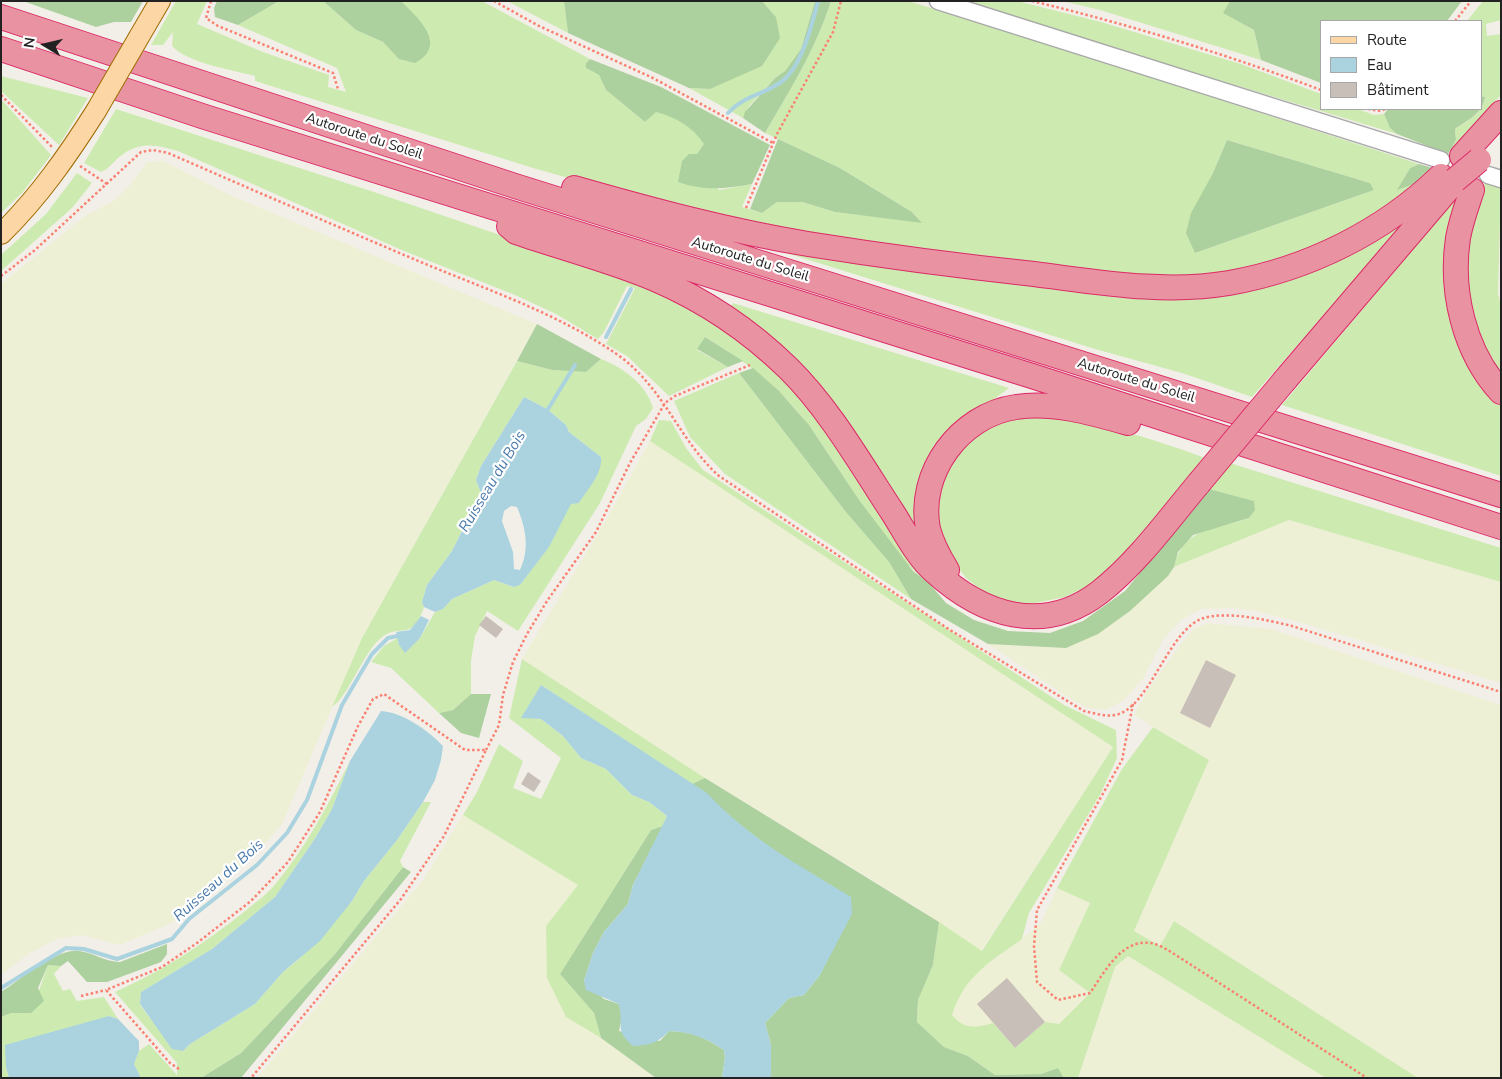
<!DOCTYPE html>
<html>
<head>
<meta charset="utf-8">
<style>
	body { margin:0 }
	#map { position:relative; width:1502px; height:1079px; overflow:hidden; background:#f2efe9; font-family:"Nunito Sans",sans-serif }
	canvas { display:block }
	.frame { position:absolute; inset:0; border:2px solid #222; pointer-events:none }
	.legend { position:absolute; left:1320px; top:20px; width:162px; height:90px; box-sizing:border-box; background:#fff; border:1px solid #a7a7a7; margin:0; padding:6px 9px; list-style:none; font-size:15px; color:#222 }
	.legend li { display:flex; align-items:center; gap:10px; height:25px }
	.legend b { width:25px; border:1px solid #a7a7a7 }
	.north { position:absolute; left:20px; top:20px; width:50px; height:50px; -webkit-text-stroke:4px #fff; paint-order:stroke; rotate:279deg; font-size:14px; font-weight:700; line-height:20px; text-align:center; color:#222 }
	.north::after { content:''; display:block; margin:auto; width:18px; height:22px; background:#222; clip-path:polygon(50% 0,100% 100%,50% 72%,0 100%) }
</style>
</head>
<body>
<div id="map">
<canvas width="1502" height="1079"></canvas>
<div class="frame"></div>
<ul class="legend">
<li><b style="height:6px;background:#fcd6a4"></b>Route</li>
<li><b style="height:14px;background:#aad3df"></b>Eau</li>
<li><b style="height:14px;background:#c7bfb8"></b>Bâtiment</li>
</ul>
<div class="north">N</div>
</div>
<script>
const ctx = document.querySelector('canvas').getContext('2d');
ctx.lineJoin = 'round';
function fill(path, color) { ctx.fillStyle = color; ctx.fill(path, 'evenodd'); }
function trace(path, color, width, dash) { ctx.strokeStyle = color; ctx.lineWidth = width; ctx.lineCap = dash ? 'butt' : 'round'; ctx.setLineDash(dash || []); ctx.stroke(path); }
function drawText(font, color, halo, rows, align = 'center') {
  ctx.font = font + ' "Nunito Sans",sans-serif'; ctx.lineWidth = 4.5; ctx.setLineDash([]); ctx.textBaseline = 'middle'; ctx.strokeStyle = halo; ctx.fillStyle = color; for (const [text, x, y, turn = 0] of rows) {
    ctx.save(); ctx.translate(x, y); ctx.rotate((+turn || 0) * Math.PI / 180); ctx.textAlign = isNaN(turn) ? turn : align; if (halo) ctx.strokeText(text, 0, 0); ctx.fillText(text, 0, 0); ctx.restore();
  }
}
fill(new Path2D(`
	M164,161L230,195L537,324L362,638L282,824L253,857L174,922L120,945L81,935L57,939L30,953L1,975V284L85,216L115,200L130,185L147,162Z
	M650,441L1113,747L981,951L913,905L705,778L522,659L606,520Z
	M1289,520L1501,582V683L1299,622L1256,611L1232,608L1201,609L1181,620L1164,638L1143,679L1123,701L1106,710L1088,708L1074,701L988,644L1066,648L1168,576L1174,567Z
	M1209,623L1271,629L1501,705V1078H1418L1174,921L1160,946L1134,931L1209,760L1134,715L1149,688L1181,644L1194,628Z
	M463,815L578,885L546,926L566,1017L601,1038L656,1078H257L424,879Z
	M1057,888L1090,903L1059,970L1090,993L1059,1024L1045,1022L1015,1048L993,1023L973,1029L960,1024L952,1015L958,998L976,972L1022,939L1042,921Z
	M1128,956L1311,1068L1326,1078H1078L1115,967Z`), '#eef0d5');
fill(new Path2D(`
	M176,1H207L197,24L263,52L329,75L328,87L346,92L337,68L238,25L279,1H323L356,30L383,42L400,59L416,17L401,1H482L590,59L586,63V68L599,75L606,90L645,122L656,111C676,117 693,127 705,144L697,154L719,190L752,184L742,207L762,213L777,202H802L835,212L921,222L912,212L840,168L765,133C790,90 816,49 831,1H908L982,23L1419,164L1410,168L1398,189L1425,180L1381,213L1290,259L1185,280L834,242L681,210L533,168L255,81V76C233,70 187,63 172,46L173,32L163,45H151ZM1227,140L1370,183L1374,190L1195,253L1212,175Z
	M507,1H564L568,33Z
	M762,1H815L801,49L785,71L775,78L749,106L743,118L689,88L710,89L776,17Z
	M957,1H1017L1101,22L1241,64L1321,94V109H1358L1374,115L1384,114L1390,128L1397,134Z
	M1062,1H1230L1224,13L1254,30L1261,60L1100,10Z
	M1483,1H1501V20L1486,24L1487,36L1501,34V95L1448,154L1456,140L1455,129C1468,121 1483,113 1485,97L1481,96V21H1467Z
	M1,76L88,98L59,145L1,91Z
	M1,99L51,155L22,193L1,213Z
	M116,109L371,191L641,283L730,329L797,389L881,508L929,583C879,546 846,476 809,426C780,387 746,362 705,337L697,350L728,367L669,396L627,356L606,344L635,288L627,286L604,332L598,339L556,314L515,295L404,251L178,151C158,145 140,141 122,155C114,160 110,169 101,172L84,163Z
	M77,173L92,183L72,208L1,271V255L46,214Z
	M1485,183L1501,188L1498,293L1501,306V377C1469,327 1460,294 1470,235C1473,216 1476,200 1485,183Z
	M1462,191L1449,254L1501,400V476L1282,405Z
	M1421,204L1252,397L1182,373L1095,349L751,242L1229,288Z
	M733,303L1009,388L982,408L946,440L931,554L730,309Z
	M601,359C624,368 646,384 653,408L646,419L636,426L600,503L518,631L487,611L475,636L471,661V694L453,710L439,713L391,668L371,662L384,646L398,638L399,645L420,638L435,612L443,609L452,599L494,580L513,587L520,585L549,546L571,503H579L601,457L569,432L566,425L547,409L524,397L481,466L476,480L481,493L452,551L427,585L422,602L424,607C412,643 401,622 381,638C362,654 349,696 332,707L362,638L517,361L552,370L586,372Z
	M739,373L845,511L889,562L911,599L725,474L690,437L674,401Z
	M1032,415C1092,420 1149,437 1205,458L1126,553L1095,583L1065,597L1031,604L1008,603L981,590L966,578L950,557L941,537L937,517L938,494L957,450L991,423Z
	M659,420L671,421L686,448L703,470L1064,705L1116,730L1117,758L1100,795L1029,913L1022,939C990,962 965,975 952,1015C965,1030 975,1028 993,1023L1015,1048L1045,1022L1059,1024L1090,993L1059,970L1090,903L1057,888L1122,769L1153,727L1209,760L1134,931L1160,946L1174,921L1418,1078H1326L1128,956L1115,967L1078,1078H1064L1058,1068L1041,1074L995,1075L968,1056L944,1047L917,1022L918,1000L933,965L939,922L982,951L1113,747L650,441Z
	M1230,463L1501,548V582L1289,520L1174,567C1184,526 1214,531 1249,518L1254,510L1253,501L1209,489Z
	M522,659L705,778L692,784L541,685L522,717L541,719L563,736L581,758L606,769L632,795L649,802L667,816L663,826L651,830L560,974L594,1013L601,1038L566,1017L547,978L546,926L578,885L463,815L477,792L499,744L523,761L513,788L541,799L561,758L509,718Z
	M350,761L332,809L316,837L275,897L212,949L141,992L140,1005L152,1021L183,1051L190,1044L255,1004L283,972L299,959L352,901L364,881L397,840L423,802H431L400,861L403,867L335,954L241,1053L201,1078H141L134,1064L139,1051L149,1044L177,1075V1063L115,992C162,971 204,944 244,912C253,904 265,896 273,887C305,849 328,805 350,761Z
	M48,965L61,966L54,974L63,991L70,989L77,1001L104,997L118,1019L109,1016L6,1067L9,1078H1V1017L11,1013H31Z`), '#cdebb0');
fill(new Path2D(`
	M23,1H143L131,22H114L96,27Z
	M217,1H279L238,25L215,17L214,8Z
	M323,1H401C418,18 449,45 415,63L399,59L383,42L356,30Z
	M564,1H762L776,17L780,38L762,66L710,89L689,88L568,33Z
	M815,1H831C816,49 790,90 765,133L743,118L745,112L775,78L785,71L801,49Z
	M1230,1H1462L1447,21H1321V83L1261,60L1254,30L1223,13Z
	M590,59L661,87L770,145L752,184C725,189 704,191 678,182L682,161L689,154H697L704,144C693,127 675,117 656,112L645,122L606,90L599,75L586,68V63Z
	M1481,96L1485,97C1483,113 1468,120 1455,129L1456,140L1448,154L1397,134L1390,128L1384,114L1388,109H1481Z
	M778,139L840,168L912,212L922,223L835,212L802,202H777L762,213L750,209Z
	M1227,140L1370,183L1374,190L1195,253L1186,233L1191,213L1212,175Z
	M1419,164L1436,169L1425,180L1397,190L1410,168Z
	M537,324L601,359L586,372L552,370L517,361Z
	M705,337L743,361L728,367L697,349Z
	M753,368L779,391L809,425L859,500L913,571L929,583L946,603L974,620L1008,631L1050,633L1083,621L1125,591L1209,489L1254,501L1255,510L1249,518L1193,535L1178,552L1174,567L1168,576L1130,611L1098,634L1066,648L988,644L911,599L889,562L845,511L739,373Z
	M471,694H491L479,738L461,733L439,713L453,710Z
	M705,778L939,922L933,965L918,1000L917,1022L944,1047L968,1056L995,1075L1041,1074L1058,1068L1064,1078H771V1045L765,1023L789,998L804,995L820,975L831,952L825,882C790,863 758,840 727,814C715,804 707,793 692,784Z
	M663,826L633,885L628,904L604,932L593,953L584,981L604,999L619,1004L622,1017L619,1031L660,1041L669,1031C693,1032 704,1037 724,1050L725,1059L722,1078H656L601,1038L594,1013L560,974L651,830Z
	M403,867L411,872L241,1078H201L241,1053L335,954Z
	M167,944V954L161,962L107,982H87L68,961L61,966L48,965L38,988L44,1001L31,1013H11L1,1017V992C20,980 57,948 79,951C94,953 105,962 120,962Z`), '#add19e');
fill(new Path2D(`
	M524,397L547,409L566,425L569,432L601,457C603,473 587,490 579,503L571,504L549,547L520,585L514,587L494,580L452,599L443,609L435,612L424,607L422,602L427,585L452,551L481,493L476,480L481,466ZM511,506L517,507C526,529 530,548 520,570L514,569L513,552L502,521L504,511Z
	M421,616L429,620L420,638L405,653L399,645L396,632L410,630Z
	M541,685L707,793C748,838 799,865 851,897L852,914L820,975L804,995L789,998L765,1023L771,1045V1078H722L725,1059L724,1050C706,1038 692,1032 669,1031C658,1043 650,1045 633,1046C614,1030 624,1025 619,1004L586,990L584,981L593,953L604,932L628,904L633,885L667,816L649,802L632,795L606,769L581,758L563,736L541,719L521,718Z
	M381,711C402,712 429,731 443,746L441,760L435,780L423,802L397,840L364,881L352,901L320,941L283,972L255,1004L190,1044L183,1051L172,1049L140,1004L141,992L212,949L275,897L316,837L332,809L350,761Z
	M109,1016L118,1019L139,1041V1051L134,1064L141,1078H9L6,1067L5,1045Z`), '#aad3df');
trace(new Path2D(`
	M728,113C744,96 759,96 778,84C801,71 812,25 818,1
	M606,337L631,289
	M545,414L575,365
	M1,988L66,948L84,949L117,959L172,939L189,919L257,865L287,833L307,800L342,705L372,654L388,638L402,635`), '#aad3df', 4);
fill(new Path2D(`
	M486,616L503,629L496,638L479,625Z
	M1206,660L1236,675L1210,728L1180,713Z
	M528,772L541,781L534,792L521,784Z
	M1007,978L1045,1022L1015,1048L977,1004Z`), '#c7bfb8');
const tertiary = new Path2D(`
	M938,1L1441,160
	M1488,175L1501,179`);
const primary = new Path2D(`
	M139,37L160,1
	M1,234C39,197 68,155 96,111`);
const motorway = new Path2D(`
	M1,17L515,186L1501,495
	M1,49L205,117L1032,376L1501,527
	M1462,156L1501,113
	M574,188C651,210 729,231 808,244C883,256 959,266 1034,274C1098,282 1164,294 1229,283C1308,269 1383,232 1441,176
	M1472,190C1467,205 1461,221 1458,238C1450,291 1464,352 1501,392
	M509,226L516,232C562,248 610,260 655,279C704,300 751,332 788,368C829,408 862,466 893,513C905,532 917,556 934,571C982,615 1043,636 1100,592C1138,562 1168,520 1199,483
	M1285,380L1454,182
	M947,570C939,557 932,544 928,529C917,473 960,415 1016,407C1052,401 1093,413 1128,423`);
trace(tertiary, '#a9a9a9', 19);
trace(primary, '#a06b00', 22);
trace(motorway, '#dc2a67', 26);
trace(new Path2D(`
	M211,1L206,18L218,26L333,73L338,89
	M494,1L539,26L653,78L773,143
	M1032,1C1131,25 1226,54 1321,90
	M1455,21L1471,1
	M1,95L53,148
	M1368,109L1381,111L1385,109
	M80,166L107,184
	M746,208L777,134L833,32L841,1
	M1,276L35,250L141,152L153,150L168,153C253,190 338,227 423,263C488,290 559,314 618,355C665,389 678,439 719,476L950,630L1084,711C1094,713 1105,717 1115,715C1149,709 1167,633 1201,619C1225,610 1267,620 1292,626L1501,692
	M1133,704L1122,760L1037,910L1034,946L1037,982L1058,1000L1090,993C1104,973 1121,939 1150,943C1156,943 1163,948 1168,950L1367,1078
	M486,750L499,725L503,695L513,662L527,634L547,601L596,532L630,463L665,403L675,396L750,365
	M81,996L106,990
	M179,1069L170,1063L106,990L162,967L197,943L251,901L288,862L320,812L358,726L373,699L384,694L465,750H486L444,836L401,899L251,1078`), '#fa8072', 2.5, [2.5, 2.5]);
trace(tertiary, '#fff', 16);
trace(primary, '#fcd6a4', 20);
trace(motorway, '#e892a2', 24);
const primaryBridge = new Path2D(`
	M96,111L139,37`);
const motorwayBridge = new Path2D(`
	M1455,180L1479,160
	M1199,483L1285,380`);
trace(primaryBridge, '#a06b00', 22, []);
trace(motorwayBridge, '#dc2a67', 26, []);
trace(primaryBridge, '#fcd6a4', 20);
trace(motorwayBridge, '#e892a2', 24);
drawText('14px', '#222', '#fff', [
	["Autoroute du Soleil",364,137,18],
	["Autoroute du Soleil",750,260,17],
	["Autoroute du Soleil",1136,381,17]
]);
drawText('italic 15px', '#4a7aab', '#fff', [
	["Ruisseau du Bois",493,482,-59],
	["Ruisseau du Bois",219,881,-42]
]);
</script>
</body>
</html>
